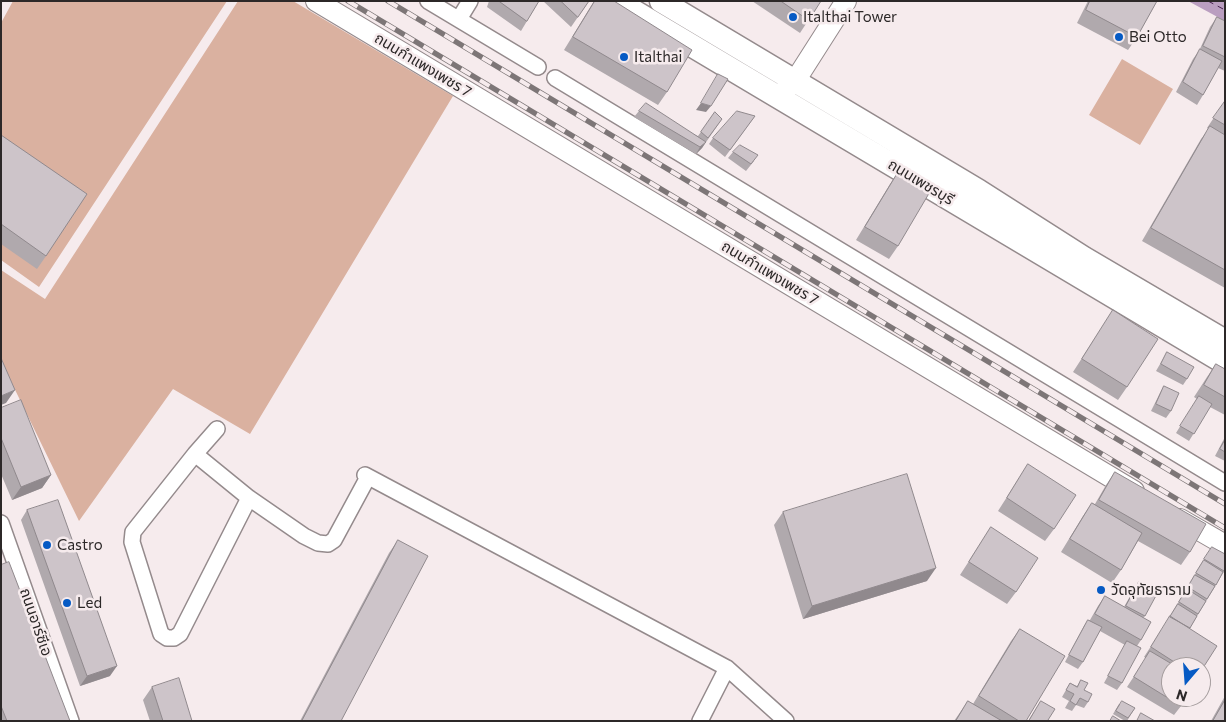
<!DOCTYPE html>
<html>
<head>
<meta charset="utf-8">
<style>
	body { margin:0 }
	#map { position:relative; width:1226px; height:722px; overflow:hidden; background:#f6ebed; font-family:Commissioner,sans-serif }
	canvas { display:block }
	.frame { position:absolute; inset:0; border:2px solid #2c2828; pointer-events:none }
	.north { position:absolute; left:1161px; top:657px; width:50px; height:50px; box-sizing:border-box; background:#f6ebed; border:1px solid #a59d9e; border-radius:50%; rotate:198deg; font-size:14px; font-weight:700; line-height:20px; text-align:center; color:#2c2828 }
	.north::after { content:''; display:block; margin:auto; width:18px; height:22px; background:#065ac4; clip-path:polygon(50% 0,100% 100%,50% 72%,0 100%) }
</style>
</head>
<body>
<div id="map">
<canvas width="1226" height="722"></canvas>
<div class="frame"></div>
<div class="north">N</div>
</div>
<script>
const ctx = document.querySelector('canvas').getContext('2d');
ctx.lineJoin = 'round';
function fill(path, color) { ctx.fillStyle = color; ctx.fill(path, 'evenodd'); }
function trace(path, color, width, dash) { ctx.strokeStyle = color; ctx.lineWidth = width; ctx.lineCap = dash ? 'butt' : 'round'; ctx.setLineDash(dash || []); ctx.stroke(path); }
function drawText(font, color, halo, rows, align = 'center') {
  ctx.font = font + ' Commissioner,"Noto Sans Thai",sans-serif'; ctx.lineWidth = 5; ctx.setLineDash([]); ctx.textBaseline = 'middle'; ctx.strokeStyle = halo; ctx.fillStyle = color; for (const [text, x, y, turn = 0] of rows) {
    ctx.save(); ctx.translate(x, y); ctx.rotate((+turn || 0) * Math.PI / 180); ctx.textAlign = isNaN(turn) ? turn : align; if (halo) ctx.strokeText(text, 0, 0); ctx.fillText(text, 0, 0); ctx.restore();
  }
}
fill(new Path2D(`
	M13,1H227L39,287L1,260V23Z
	M238,1H293L453,96L250,434L173,389L79,521L1,361V270L45,299Z
	M1122,59L1173,89L1140,145L1089,115Z`), '#dab1a0');
fill(new Path2D(`
	M1188,1H1225V21Z`), '#ba9ec0');
trace(new Path2D(`
	M1208,1L1225,10`), '#44204c', 1, [6, 5]);
const street = new Path2D(`
	M428,1L538,67
	M459,19L470,1
	M555,78L1225,483
	M217,429L195,454L249,498L304,536L318,543L328,544L334,540L368,477
	M195,454L133,532L132,542L161,634L167,638H174L180,634L249,498
	M365,475L727,668L786,721
	M1,523L71,721
	M700,721L727,668`);
const secondary = new Path2D(`
	M316,1L1134,491
	M783,92L795,81L846,1
	M1180,519L1225,545`);
const primary = new Path2D(`
	M617,1L1225,363
	M661,1L979,191L1084,258L1225,341`);
trace(street, '#948a8c', 18);
trace(secondary, '#948a8c', 22);
trace(primary, '#948a8c', 25);
trace(street, '#fff', 15);
trace(secondary, '#fff', 20);
trace(primary, '#fff', 22);
const rail = new Path2D(`
	M348,1L1225,528
	M388,1L1225,504`);
trace(rail, '#7d7677', 5.5);
trace(rail, '#f6ebed', 4, [11]);
fill(new Path2D(`
	M489,1H539L521,31L487,7Z
	M543,1H589L571,27Z
	M594,1H614L667,92L658,105L564,50Z
	M752,1H821L800,33Z
	M1088,1H1157L1137,37L1128,50L1077,23Z
	M1217,17L1225,21V71L1218,68L1203,95L1197,105L1176,92L1193,59L1199,51L1210,27Z
	M1225,101V288L1142,241L1201,139L1209,129L1207,128Z
	M639,111L698,136L715,112L722,119L702,148L696,154L634,117Z
	M755,116L725,157L709,144L713,138Z
	M1,135L46,256L37,269L1,244Z
	M733,152L754,161L746,171L728,158Z
	M899,171L898,246L889,259L856,240L890,184Z
	M1113,310L1127,387L1118,400L1073,372Z
	M1167,352L1187,379L1183,385L1156,371Z
	M1216,364L1225,369V415L1210,407L1189,441L1176,433L1197,399L1194,397L1207,377Z
	M1164,386L1171,411L1166,418L1151,411L1160,393Z
	M1,408L51,475L42,488L12,500L1,474Z
	M1225,437V461L1215,456Z
	M1028,464L1054,529L1045,541L998,511Z
	M1115,472L1190,552L1181,565L1138,541L1121,570L1112,583L1061,552L1083,516L1092,503L1095,504L1106,485Z
	M27,510L110,676L80,686L21,520Z
	M783,512L927,581L803,619L774,525Z
	M991,527L1016,592L1007,604L960,575Z
	M398,540L341,721H300L389,553Z
	M1212,547L1225,570L1190,628L1201,667H1171L1181,706L1174,715L1127,687L1146,658L1144,657L1166,623L1200,566Z
	M1,565L70,721H1Z
	M1139,582L1145,616L1143,618L1141,640L1137,646L1122,683L1117,690L1104,683L1125,645L1100,631L1083,662L1078,669L1065,662L1084,626L1088,620H1090L1098,606L1105,596L1124,607L1134,589Z
	M1020,629L1026,721H954L968,701L973,704L1011,641Z
	M1081,680L1088,702L1084,708L1076,705L1072,711L1065,708L1069,701L1062,697L1070,683L1077,686Z
	M152,687L192,721H150L143,700Z
	M1225,696V721H1211Z
	M1041,701L1048,720L1050,721H1028Z
	M1119,704L1135,708L1127,721H1125L1113,714Z`), '#b0a9ad');
fill(new Path2D(`
	M701,103L711,106L706,112L696,110Z
	M706,142L702,148L696,154L700,147Z
	M15,390L6,403L1,405V396Z
	M51,475L42,488L12,500L21,487Z
	M936,568L927,581L803,619L812,606Z
	M117,666L110,676L80,686L87,676Z`), '#90898d');
const building = new Path2D(`
	M499,1H539L527,21Z
	M561,1H589L578,17Z
	M595,1H614L692,50L667,92L573,37Z
	M781,1H821L809,20Z
	M1090,1H1157L1137,37L1086,10Z
	M1217,17L1225,21V57L1203,46Z
	M1200,49L1222,61L1203,95L1183,82Z
	M718,74L728,79L711,106L701,103Z
	M1225,101V125L1213,118Z
	M646,103L706,142L700,147L639,111Z
	M737,111L755,116L730,150L713,138Z
	M715,112L722,119L708,138L701,132Z
	M1210,126L1225,135V270L1151,228Z
	M1,135L87,194L46,256L1,224Z
	M740,145L758,155L751,164L733,152Z
	M899,171L931,190L898,246L865,227Z
	M1113,310L1158,339L1127,387L1082,359Z
	M1167,352L1194,367L1187,379L1161,364Z
	M1,358L15,390L1,396Z
	M1216,364L1225,369V397L1204,385Z
	M1164,386L1179,393L1171,411L1156,404Z
	M1199,396L1212,404L1194,434L1180,426Z
	M21,400L51,475L21,487L1,438V408Z
	M1225,440V452L1220,449Z
	M1028,464L1076,495L1054,529L1007,498Z
	M1115,472L1206,524L1190,552L1099,500Z
	M907,474L936,568L812,606L783,512Z
	M58,500L117,666L87,676L27,510Z
	M1092,503L1142,533L1121,570L1070,539Z
	M991,527L1038,558L1016,592L969,562Z
	M398,540L428,556L341,721H302Z
	M1212,547L1225,554V570L1224,571L1204,559Z
	M1204,560L1223,572L1216,585L1196,573Z
	M9,562L70,721H7L1,706V565Z
	M1195,575L1215,586L1207,599L1188,587Z
	M1139,582L1158,592L1145,616L1126,606Z
	M1187,589L1206,601L1198,614L1179,602Z
	M1105,596L1151,622L1141,640L1095,614Z
	M1178,604L1197,616L1190,628L1170,617Z
	M1170,616L1217,646L1201,671V667H1182L1151,647Z
	M1088,620L1102,627L1083,662L1069,655Z
	M1020,629L1065,656L1026,721H1019L979,696Z
	M1127,641L1141,648L1122,683L1108,676Z
	M1150,651L1177,667H1171V697H1186L1181,706L1134,677Z
	M179,678L192,721H163L152,687Z
	M1081,680L1088,683L1084,690L1092,694L1088,702L1080,698L1076,705L1070,701L1074,694L1066,690L1070,683L1077,687Z
	M1225,700V721H1213Z
	M968,701L1002,721H956Z
	M1041,701L1055,709L1048,720L1050,721H1029Z
	M1122,701L1135,708L1128,718L1116,711Z
	M1141,713L1155,721H1137Z
	M1113,716L1121,721H1110Z`);
fill(building, '#cdc4c9');
trace(building, '#90898d', 1);
for (const [x, y, r, color] of [
	[793,17,5,"#065ac4"],
	[1119,37,5,"#065ac4"],
	[624,57,5,"#065ac4"],
	[47,545,5,"#065ac4"],
	[1101,590,5,"#065ac4"],
	[67,603,5,"#065ac4"]
]) { const dot = new Path2D(); dot.arc(x, y, r, 0, 2 * Math.PI); ctx.fillStyle = color; ctx.fill(dot); trace(dot, '#f6ebed', 2); }
drawText('15px', '#2c2828', '#f6ebed', [
	["Italthai Tower",803,17],
	["Bei Otto",1129,37],
	["Italthai",634,57],
	["Castro",57,545],
	["วัดอุทัยธาราม",1111,590],
	["Led",77,603]
], 'left');
drawText('15px', '#2c2828', '#f6ebed', [
	["ถนนกำแพงเพชร 7",423,65,31],
	["ถนนเพชรบุรี",921,182,31],
	["ถนนกำแพงเพชร 7",770,273,31],
	["ถนนอาร์ซีเอ",36,622,71]
]);
</script>
</body>
</html>
